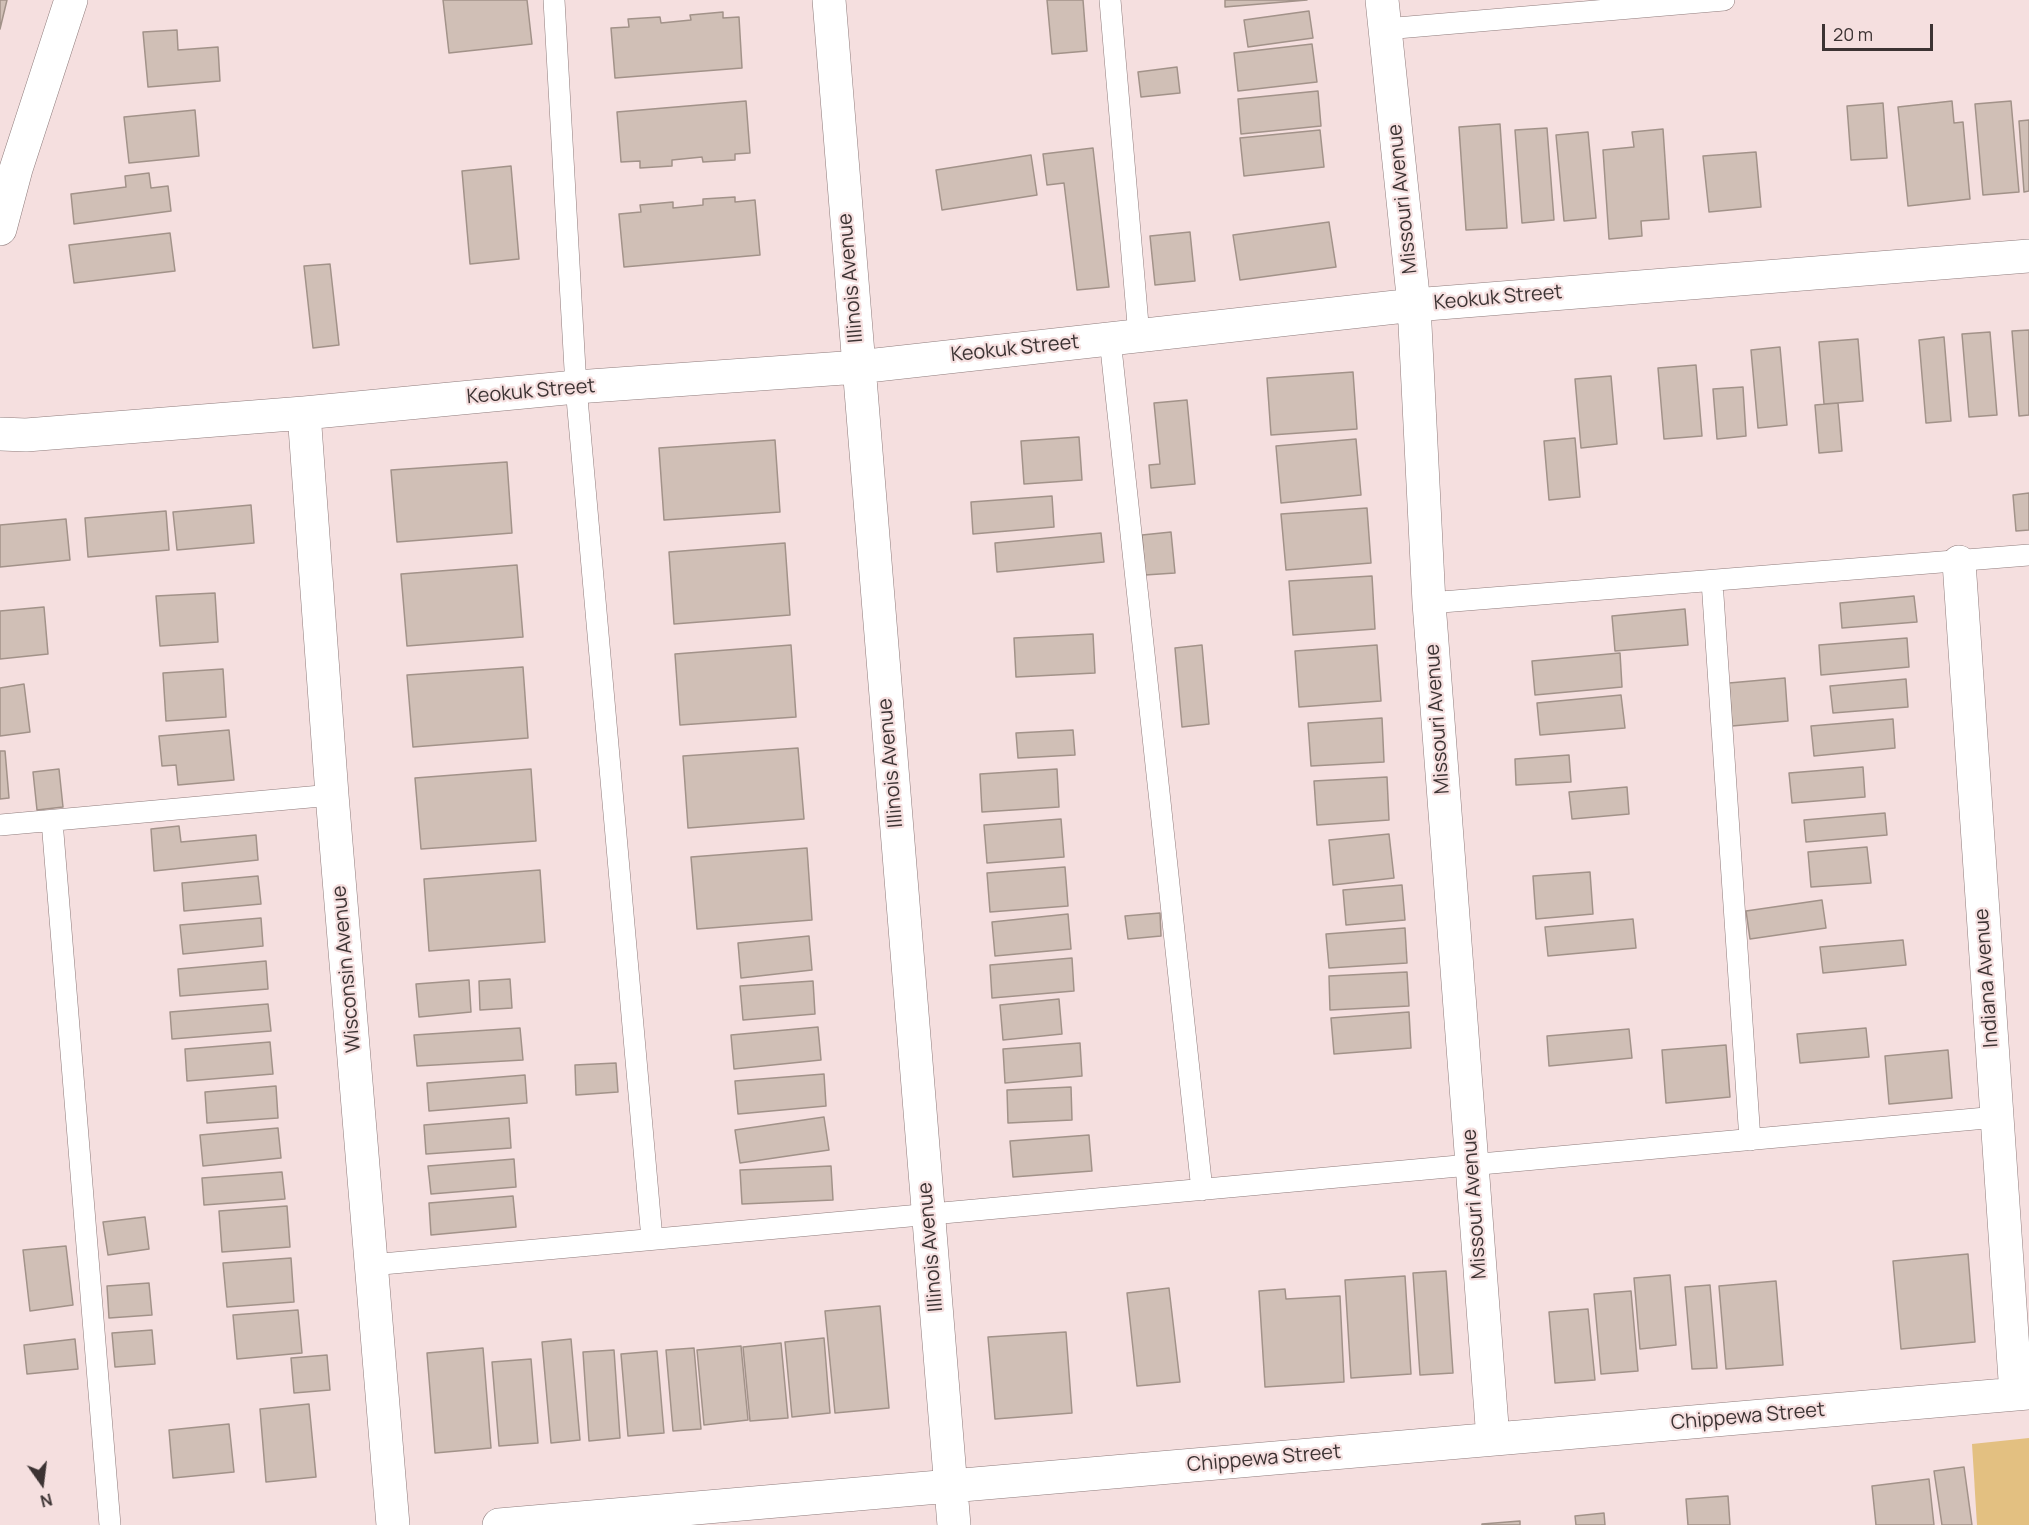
<!DOCTYPE html>
<html>
<head>
<meta charset="utf-8">
<style>
	body { margin:0 }
	#map { position:relative; width:2029px; height:1525px; overflow:hidden; background:#f5dfdf; font-family:Manrope,sans-serif }
	canvas { display:block }
	.north { position:absolute; left:12px; top:1453px; width:60px; height:60px; -webkit-text-stroke:4px #f5dfdf; paint-order:stroke; rotate:166deg; font-size:16px; font-weight:700; line-height:24px; text-align:center; color:#3c3333 }
	.north::after { content:''; display:block; margin:auto; width:21px; height:27px; background:#3c3333; clip-path:polygon(50% 0,100% 100%,50% 72%,0 100%) }
	.scale { position:absolute; left:1822px; top:24px; width:111px; height:27px; box-sizing:border-box; border:3px solid #3c3333; border-top:0; padding-left:8px; font-size:18px; line-height:21px; white-space:nowrap; color:#3c3333; -webkit-text-stroke:4px #f5dfdf; paint-order:stroke }
</style>
</head>
<body>
<div id="map">
<canvas width="2029" height="1525"></canvas>
<div class="north">N</div>
<div class="scale">20 m</div>
</div>
<script>
const ctx = document.querySelector('canvas').getContext('2d');
ctx.lineJoin = 'round';
function fill(path, color) { ctx.fillStyle = color; ctx.fill(path, 'evenodd'); }
function trace(path, color, width, dash) { ctx.strokeStyle = color; ctx.lineWidth = width; ctx.lineCap = dash ? 'butt' : 'round'; ctx.setLineDash(dash || []); ctx.stroke(path); }
function drawText(font, color, halo, rows, align = 'center') {
  ctx.font = font + ' Manrope,sans-serif'; ctx.lineWidth = 4.5; ctx.setLineDash([]); ctx.textBaseline = 'middle'; ctx.strokeStyle = halo; ctx.fillStyle = color; for (const [text, x, y, turn = 0] of rows) {
    ctx.save(); ctx.translate(x, y); ctx.rotate((+turn || 0) * Math.PI / 180); ctx.textAlign = isNaN(turn) ? turn : align; if (halo) ctx.strokeText(text, 0, 0); ctx.fillText(text, 0, 0); ctx.restore();
  }
}
fill(new Path2D(`
	M2029,1438V1525H1977L1972,1444Z`), '#e3c081');
const building = new Path2D(`
	M0,0H7L0,29Z
	M443,0H527L532,44L449,53Z
	M1047,0H1083L1087,51L1052,54Z
	M1225,0H1307L1225,7Z
	M1309,11L1313,38L1248,47L1244,20Z
	M723,12V18L739,17L742,68L615,78L611,28L629,27L628,19L660,17L661,23L691,20L690,15Z
	M177,30L178,50L218,47L220,81L148,87L143,32Z
	M1312,44L1317,82L1238,91L1234,53Z
	M1177,67L1180,93L1141,97L1138,72Z
	M1318,91L1321,126L1241,134L1238,99Z
	M746,101L750,153L735,154V160L703,162L702,157L672,160V166L640,168V161L621,162L617,112Z
	M1952,101L1954,123L1963,122L1970,199L1908,206L1898,107Z
	M2011,101L2019,192L1983,195L1975,104Z
	M1883,103L1887,158L1851,160L1847,106Z
	M195,110L199,156L129,163L124,117Z
	M2029,120V191L2024,192L2019,121Z
	M1500,124L1507,228L1466,230L1459,127Z
	M1547,128L1554,220L1522,223L1515,130Z
	M1663,129L1669,219L1641,221L1642,236L1609,239L1603,150L1634,147L1632,132Z
	M1320,130L1324,167L1244,176L1240,138Z
	M1588,132L1596,218L1564,221L1556,135Z
	M1093,148L1109,287L1077,290L1064,183L1047,185L1043,154Z
	M1756,152L1761,207L1709,212L1703,156Z
	M1031,155L1037,195L942,210L936,170Z
	M511,166L519,259L470,264L462,171Z
	M149,173L151,188L168,186L171,211L74,224L71,194L126,187L125,176Z
	M735,197V202L755,200L760,255L624,267L619,214L641,212L640,205L673,202V208L703,205V199Z
	M1329,222L1336,267L1240,280L1233,235Z
	M1190,232L1195,281L1155,285L1150,236Z
	M170,233L175,271L74,283L69,245Z
	M330,264L339,345L313,348L304,266Z
	M2029,330V415L2019,416L2012,331Z
	M1990,332L1997,415L1969,417L1962,334Z
	M1944,337L1951,421L1926,423L1919,340Z
	M1858,339L1863,401L1824,404L1819,342Z
	M1780,347L1787,425L1758,428L1751,350Z
	M1696,365L1702,436L1664,439L1658,368Z
	M1353,372L1357,429L1271,435L1267,378Z
	M1611,376L1617,444L1581,448L1575,379Z
	M1743,387L1746,436L1717,439L1713,389Z
	M1187,400L1195,484L1151,488L1149,465L1160,464L1154,403Z
	M1838,403L1842,451L1819,453L1815,405Z
	M1079,437L1082,480L1024,484L1021,441Z
	M1575,438L1580,497L1549,500L1544,441Z
	M1356,439L1361,495L1281,503L1276,446Z
	M775,440L780,512L664,520L659,448Z
	M507,462L512,533L397,542L391,470Z
	M2029,493V530L2016,531L2013,495Z
	M1052,496L1054,527L973,534L971,502Z
	M251,505L254,543L177,550L173,512Z
	M1367,508L1371,563L1286,570L1281,514Z
	M166,511L169,550L88,557L85,518Z
	M66,519L70,560L0,567V525Z
	M1171,532L1175,573L1145,575L1142,535Z
	M1101,533L1104,562L997,572L995,543Z
	M785,543L790,615L674,624L669,552Z
	M517,565L523,637L407,646L401,574Z
	M1372,576L1375,629L1293,635L1289,581Z
	M215,593L218,642L160,646L156,596Z
	M1914,596L1917,622L1842,628L1840,603Z
	M44,607L48,654L0,659V611Z
	M1685,609L1688,645L1615,651L1612,616Z
	M1093,634L1095,673L1016,677L1014,638Z
	M1907,638L1909,667L1821,675L1819,645Z
	M791,645L796,717L680,725L675,654Z
	M1202,645L1209,724L1182,727L1175,648Z
	M1377,645L1381,701L1299,707L1295,651Z
	M1620,653L1622,687L1535,695L1532,661Z
	M523,667L528,738L413,747L407,675Z
	M223,669L226,717L166,721L163,673Z
	M1785,678L1788,721L1732,726L1729,683Z
	M1906,679L1908,707L1833,713L1830,686Z
	M24,684L30,732L0,736V688Z
	M1621,695L1625,728L1540,735L1537,703Z
	M1382,718L1384,762L1311,766L1308,723Z
	M1893,719L1895,748L1814,756L1811,726Z
	M229,730L234,780L178,785L176,765L162,766L159,736Z
	M1073,730L1075,755L1018,758L1016,733Z
	M798,748L804,819L688,828L683,756Z
	M0,751H5L9,798L0,799Z
	M1569,755L1571,782L1516,785L1515,759Z
	M1863,767L1865,797L1792,803L1789,773Z
	M59,769L63,807L37,810L33,772Z
	M531,769L536,841L421,849L415,778Z
	M1057,769L1059,807L982,812L980,774Z
	M1387,777L1389,820L1317,825L1314,781Z
	M1627,787L1629,814L1572,819L1569,792Z
	M1885,813L1887,835L1806,842L1804,820Z
	M1061,819L1064,857L987,863L984,825Z
	M179,826L181,842L256,835L258,860L154,871L151,829Z
	M1389,834L1394,878L1333,885L1329,840Z
	M1867,847L1871,883L1811,887L1808,852Z
	M807,848L812,920L697,929L691,857Z
	M1065,867L1068,906L990,912L987,873Z
	M540,870L545,942L429,951L424,879Z
	M1590,872L1593,914L1536,919L1533,876Z
	M258,876L261,904L184,911L182,883Z
	M1402,885L1405,920L1346,925L1343,890Z
	M1822,900L1826,928L1750,939L1746,911Z
	M1160,913L1161,936L1128,939L1125,916Z
	M1068,914L1071,949L995,956L992,922Z
	M261,918L263,946L183,954L180,925Z
	M1633,919L1636,948L1548,956L1545,927Z
	M1405,928L1407,963L1329,968L1326,934Z
	M809,936L812,970L741,978L738,943Z
	M1903,940L1906,965L1823,973L1820,947Z
	M1072,958L1074,991L992,998L990,965Z
	M266,961L268,989L180,996L178,969Z
	M1407,972L1409,1006L1330,1010L1329,976Z
	M510,979L512,1008L480,1010L479,981Z
	M469,980L471,1012L419,1017L416,984Z
	M813,981L815,1014L743,1020L740,986Z
	M1059,999L1062,1034L1003,1040L1000,1005Z
	M268,1004L271,1031L172,1039L170,1012Z
	M1409,1012L1411,1048L1334,1054L1331,1018Z
	M818,1027L821,1060L734,1069L731,1035Z
	M520,1028L523,1060L417,1066L414,1035Z
	M1866,1028L1869,1057L1800,1063L1797,1034Z
	M1629,1029L1632,1058L1549,1066L1547,1036Z
	M270,1042L273,1074L187,1081L185,1049Z
	M1080,1043L1082,1076L1005,1083L1003,1049Z
	M1726,1045L1730,1097L1666,1103L1662,1050Z
	M1948,1050L1952,1098L1889,1104L1885,1056Z
	M616,1063L618,1092L576,1095L575,1065Z
	M824,1074L826,1106L738,1114L735,1081Z
	M525,1075L527,1103L429,1111L427,1083Z
	M276,1086L278,1118L207,1123L205,1092Z
	M1071,1087L1072,1120L1008,1123L1007,1090Z
	M824,1117L829,1150L740,1163L735,1130Z
	M509,1118L511,1148L426,1154L424,1125Z
	M278,1128L281,1158L203,1166L200,1135Z
	M1089,1135L1092,1171L1013,1177L1010,1141Z
	M514,1159L516,1187L431,1194L428,1166Z
	M831,1166L833,1200L742,1204L740,1170Z
	M282,1172L285,1199L204,1205L202,1178Z
	M513,1196L516,1227L431,1235L429,1203Z
	M287,1206L290,1247L222,1252L219,1211Z
	M145,1217L149,1249L108,1255L103,1222Z
	M66,1246L73,1305L30,1311L23,1250Z
	M1968,1254L1975,1342L1901,1349L1893,1261Z
	M291,1258L294,1302L227,1307L223,1263Z
	M1446,1271L1453,1373L1420,1375L1413,1273Z
	M1670,1275L1676,1345L1640,1349L1634,1278Z
	M1405,1276L1411,1374L1351,1378L1345,1280Z
	M1776,1281L1783,1365L1726,1369L1719,1286Z
	M149,1283L152,1315L109,1318L107,1286Z
	M1710,1285L1717,1368L1692,1369L1685,1287Z
	M1169,1288L1180,1382L1137,1386L1127,1293Z
	M1285,1289L1286,1299L1340,1296L1344,1382L1265,1387L1259,1291Z
	M1631,1291L1638,1371L1601,1374L1594,1294Z
	M880,1306L889,1408L835,1413L825,1311Z
	M1588,1309L1595,1380L1555,1383L1549,1312Z
	M298,1310L302,1353L237,1359L233,1315Z
	M152,1330L155,1364L115,1367L112,1333Z
	M1066,1332L1072,1413L995,1419L988,1337Z
	M824,1338L830,1413L792,1417L785,1342Z
	M75,1339L78,1369L27,1374L24,1345Z
	M571,1339L580,1440L551,1443L542,1342Z
	M781,1343L788,1418L750,1421L743,1347Z
	M741,1346L748,1420L704,1425L697,1350Z
	M483,1348L491,1448L435,1453L427,1353Z
	M694,1348L701,1429L673,1431L666,1350Z
	M614,1350L620,1438L589,1441L583,1352Z
	M657,1351L664,1433L628,1436L621,1354Z
	M327,1355L330,1390L294,1393L291,1358Z
	M531,1359L538,1443L499,1446L492,1362Z
	M309,1404L316,1477L266,1482L260,1409Z
	M229,1424L234,1472L173,1478L169,1430Z
	M1964,1467L1972,1525H1942L1934,1471Z
	M1929,1479L1934,1525H1876L1872,1486Z
	M1728,1496L1730,1525H1688L1686,1499Z
	M1604,1513L1605,1525H1576L1575,1516Z
	M1520,1521V1525H1482V1524Z`);
fill(building, '#d0bfb6');
trace(building, '#a29289', 1.5);
const lane = new Path2D(`
	M554,0L576,387L652,1239
	M1110,0L1139,336
	M1385,29L1724,0
	M1110,339L1202,1190
	M1712,581L1750,1140
	M1429,603L2029,555
	M52,821L110,1525
	M0,825L332,795
	M371,1265L1997,1117`);
const street = new Path2D(`
	M829,0L954,1525
	M1382,0L1414,305L1429,603L1493,1439
	M0,229L16,169L71,0
	M304,413L332,795L393,1525
	M0,434L26,435L304,413L576,387L858,367L1414,305L2029,256
	M1959,562L2016,1394
	M499,1525L2029,1393`);
trace(lane, '#8f7c7c', 22);
trace(street, '#8f7c7c', 34);
trace(lane, '#fff', 21);
trace(street, '#fff', 33);
drawText('20px', '#3c3333', '#f5dfdf', [
	["Missouri Avenue",1403,199,-96],
	["Illinois Avenue",851,278,-95],
	["Keokuk Street",1498,298,-5],
	["Keokuk Street",1015,349,-6],
	["Keokuk Street",531,392,-5],
	["Missouri Avenue",1438,719,-94],
	["Illinois Avenue",891,763,-95],
	["Wisconsin Avenue",347,969,-95],
	["Indiana Avenue",1987,978,-94],
	["Missouri Avenue",1475,1204,-94],
	["Illinois Avenue",931,1247,-95],
	["Chippewa Street",1748,1417,-5],
	["Chippewa Street",1264,1459,-5]
]);
</script>
</body>
</html>
